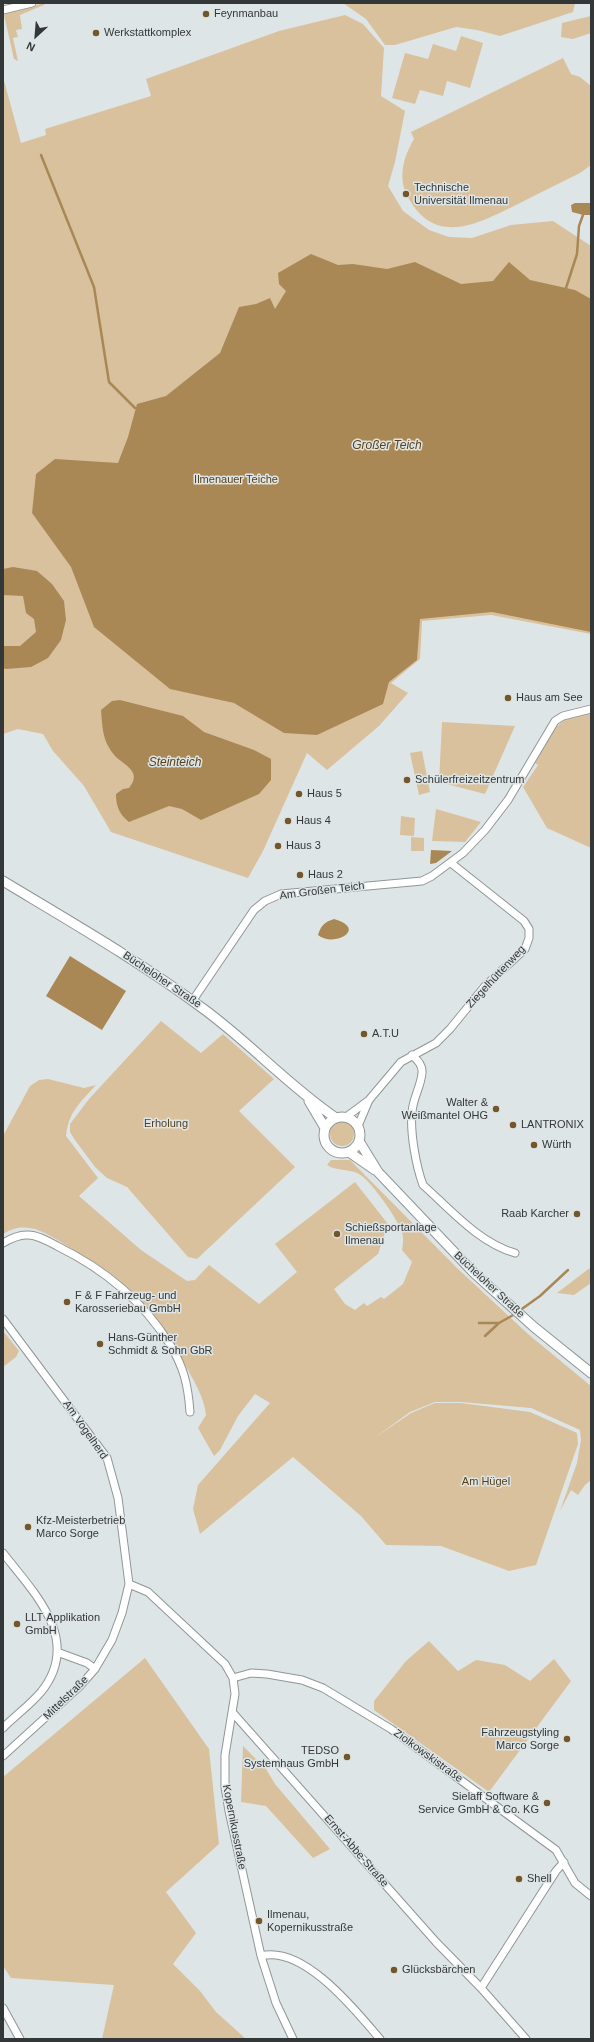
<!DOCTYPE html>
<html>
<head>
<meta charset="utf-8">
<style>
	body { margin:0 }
	#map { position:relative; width:594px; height:2042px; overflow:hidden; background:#dee5e6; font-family:Helvetica,sans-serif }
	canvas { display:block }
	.frame { position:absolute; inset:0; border:4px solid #343737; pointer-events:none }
	.north { position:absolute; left:16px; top:16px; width:40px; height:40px; -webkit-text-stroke:3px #dee5e6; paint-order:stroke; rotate:206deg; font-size:11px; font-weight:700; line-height:16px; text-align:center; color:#343737 }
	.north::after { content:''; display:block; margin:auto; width:14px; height:18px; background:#343737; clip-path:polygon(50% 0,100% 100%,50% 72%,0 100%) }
</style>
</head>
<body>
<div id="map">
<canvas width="594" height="2042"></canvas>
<div class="frame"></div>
<div class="north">N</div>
</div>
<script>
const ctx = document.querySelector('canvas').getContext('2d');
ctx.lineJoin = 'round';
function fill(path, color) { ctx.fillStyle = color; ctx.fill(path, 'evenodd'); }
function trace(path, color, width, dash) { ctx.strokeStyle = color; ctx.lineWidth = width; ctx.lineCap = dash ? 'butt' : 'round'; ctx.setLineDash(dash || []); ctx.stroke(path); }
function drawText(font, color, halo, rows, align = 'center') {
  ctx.font = font + ' Helvetica,sans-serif'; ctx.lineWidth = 3; ctx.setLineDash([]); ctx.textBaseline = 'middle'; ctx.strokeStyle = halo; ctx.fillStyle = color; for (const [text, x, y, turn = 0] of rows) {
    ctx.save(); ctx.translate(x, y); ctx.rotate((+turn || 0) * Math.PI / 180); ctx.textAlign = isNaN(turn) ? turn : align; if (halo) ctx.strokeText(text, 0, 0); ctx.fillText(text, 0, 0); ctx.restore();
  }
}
fill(new Path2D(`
	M45,3L44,5L20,15L22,29L16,30L18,37L13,38L18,61L14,59L4,15L6,12Z
	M343,3H575L573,12L500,36L477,30L456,27L395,45H385L366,19Z
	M345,15L363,24L384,48L381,96L405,111L395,162L388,186L403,211L429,230L449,237L472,238L511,225L553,221L591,246V634L491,615L422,621L420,659L391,683L408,693L379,726L327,770L307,753L263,851L248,878L111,832L84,786L53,751L43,734L18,729L3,734V77L21,143L46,135L45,129L151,96L146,79L279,31Z
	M591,16V33L573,39L561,37L562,23Z
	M461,36L483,43L470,88L447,81L443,96L420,90L415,104L392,98L405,53L428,59L433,44L456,51Z
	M563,58L571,74L580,77L591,86V165L580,173C560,183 539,193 518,204C481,222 437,248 409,199C397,179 403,158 414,139L411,132Z
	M591,711V848L547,828L523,787L538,765L535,763L555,728L567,718Z
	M442,722L515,726L485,794L439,782Z
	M422,751L430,792L419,795L410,753Z
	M436,809L481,822L465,842L432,841Z
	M401,816L415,818L414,836L400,835Z
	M411,837L424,838V851H411Z
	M161,1021L201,1053L223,1034L274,1079L239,1111L295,1167L197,1259L188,1257L127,1187L107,1178L95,1167L75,1140L70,1132V1124L89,1099Z
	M48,1079L84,1088L96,1085C80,1103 69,1111 66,1136L98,1178L79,1196L141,1250L187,1281L195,1280L209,1265L259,1304L297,1272L275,1244L355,1182L388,1224L378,1254L334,1289L345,1304L355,1310L364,1303L367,1306L381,1297L384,1299L403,1284L412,1262L402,1250C403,1244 404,1238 402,1232C398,1220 369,1177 357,1173C348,1169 336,1171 327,1165L331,1160H350L458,1269L528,1334L591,1386V1480L585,1485L578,1495L571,1490L560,1511L577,1463L581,1440L580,1430L531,1408L461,1402H435L410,1412L373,1439L411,1413L435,1403H461L530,1412L577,1433L578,1444L536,1565L509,1571L441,1546L386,1545L361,1516L293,1457L200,1534L193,1509L198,1485L270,1403L255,1394L238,1416L220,1450L214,1456L198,1428L206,1415C204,1398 195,1383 187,1368C156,1309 125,1278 67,1246C46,1233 27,1219 3,1234V1136L30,1086L39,1080Z
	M330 1134a12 12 0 1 1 24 0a12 12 0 1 1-24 0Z
	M591,1267V1283L574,1295L557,1293Z
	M3,1331L19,1351L16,1357L3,1367Z
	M429,1641L458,1671L476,1660L505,1665L530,1681L554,1659L571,1681L489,1792L374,1710V1701L406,1661Z
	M145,1658L209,1749L219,1844L166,1892L196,1933L173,1964L200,1991L216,2012L246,2039H102L114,1985L11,1978L3,1966V1777Z
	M243,1746L266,1769L275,1784L330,1849L313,1858L266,1806L241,1802Z`), '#d9c19d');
fill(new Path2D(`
	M575,203H591V215H583L572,212L571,205Z
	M311,254L338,265L353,264L387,269L415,262L461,284L493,281L509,262L530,280L575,290L591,299V632L492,612L420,619L417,660L389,682L383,704L317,735L284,733L234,703L170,689L94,627L71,567L32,513L36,474L55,459L118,463L128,437L137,404L166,396L220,353L239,307L256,304L270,298L275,309L286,291L279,284L278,273Z
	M13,567L37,571L52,584L64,601L66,620L61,640L48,658L31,667L6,669L3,668V646H20L36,632L34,619L26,613L23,596L3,595V569Z
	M120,700L183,716L204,732L254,750L271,759V780L259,794L201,820L182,809L169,806L129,822C119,814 116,806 116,794L123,789L129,788C142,772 126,766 116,757C113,754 109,748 107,744C102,733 102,721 101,710L112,701Z
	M431,850L452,851L436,863L430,864Z
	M334,919C369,929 333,948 318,935C321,925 325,922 334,919Z
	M70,956L126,991L102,1030L46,996Z`), '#a98856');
trace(new Path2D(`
	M41,155L94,287L109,382L135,408
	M566,288L577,254L579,226L583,215
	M519,1311L540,1296L568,1270
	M479,1323H498
	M485,1336L499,1323L515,1314`), '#a98856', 2.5);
const street = new Path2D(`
	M3,10L32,3
	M193,1000L254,910L265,901L281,894L422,881L432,876L463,853L485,830L508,800L555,721L563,716L591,709
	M412,1055C417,1060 423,1065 422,1073C421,1086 413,1098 412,1112C410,1133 416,1166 423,1185C450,1209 479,1243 515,1253
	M346,1117L369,1100
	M358,1126L369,1100L401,1062L436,1043L450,1029L485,986L525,949L529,938V929L524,921L451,863
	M3,1243C10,1239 18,1235 26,1235C36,1234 48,1241 57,1246C102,1268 142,1300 169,1343C184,1367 188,1385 190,1412
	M3,1319L107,1458L118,1498L129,1584L122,1613L112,1640L95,1669L79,1687L3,1756
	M3,1553C34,1593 83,1640 41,1692C30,1705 15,1716 3,1728
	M129,1584L148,1592L164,1607L225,1664L233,1678L235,1694L225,1755V1787L229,1811L261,1956L276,2003L293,2039
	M57,1652L87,1663L95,1669
	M233,1678L251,1673L267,1674L302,1680L323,1688L391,1729L556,1850L575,1883L591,1896
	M233,1713L436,1942L481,1988L526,2039
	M261,1956C304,1945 356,2011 380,2039
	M481,1988L556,1871L564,1862
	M3,2008L20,2039`);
const secondary = new Path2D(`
	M3,881C71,922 141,962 205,1010C251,1044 289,1086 336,1118
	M309,1101L325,1128
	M324 1135a18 18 0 1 1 36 0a18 18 0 1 1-36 0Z
	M359,1141L378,1172L474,1273L534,1327L591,1373
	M349,1152L375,1170`);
trace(street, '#909697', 9);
trace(secondary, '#909697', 11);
trace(street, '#fff', 7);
trace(secondary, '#fff', 9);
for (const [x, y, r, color] of [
	[206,14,4,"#73572a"],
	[96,33,4,"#73572a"],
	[406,194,4,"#73572a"],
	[508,698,4,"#73572a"],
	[407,780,4,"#73572a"],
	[299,794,4,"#73572a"],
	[288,821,4,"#73572a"],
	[278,846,4,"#73572a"],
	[300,875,4,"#73572a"],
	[364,1034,4,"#73572a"],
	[496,1109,4,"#73572a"],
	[513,1125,4,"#73572a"],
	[534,1145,4,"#73572a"],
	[577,1214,4,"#73572a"],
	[337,1234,4,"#73572a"],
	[67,1302,4,"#73572a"],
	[100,1344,4,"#73572a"],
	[28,1527,4,"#73572a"],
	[17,1624,4,"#73572a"],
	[567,1739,4,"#73572a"],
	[347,1757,4,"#73572a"],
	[547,1803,4,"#73572a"],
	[519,1879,4,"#73572a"],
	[259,1921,4,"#73572a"],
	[394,1970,4,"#73572a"]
]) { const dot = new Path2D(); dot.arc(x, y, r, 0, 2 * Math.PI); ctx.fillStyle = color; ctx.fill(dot); trace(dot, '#dee5e6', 1.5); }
drawText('11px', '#343737', '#dee5e6', [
	["Feynmanbau",214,14],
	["Werkstattkomplex",104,33],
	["Technische",414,188],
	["Universität Ilmenau",414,201],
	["Haus am See",516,698],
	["Schülerfreizeitzentrum",415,780],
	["Haus 5",307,794],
	["Haus 4",296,821],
	["Haus 3",286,846],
	["Haus 2",308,875],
	["A.T.U",372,1034],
	["Walter &",488,1103,"right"],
	["Weißmantel OHG",488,1116,"right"],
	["LANTRONIX",521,1125],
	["Würth",542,1145],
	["Raab Karcher",569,1214,"right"],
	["Schießsportanlage",345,1228],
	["Ilmenau",345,1241],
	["F & F Fahrzeug- und",75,1296],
	["Karosseriebau GmbH",75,1309],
	["Hans-Günther",108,1338],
	["Schmidt & Sohn GbR",108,1351],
	["Kfz-Meisterbetrieb",36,1521],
	["Marco Sorge",36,1534],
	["LLT Applikation",25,1618],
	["GmbH",25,1631],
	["Fahrzeugstyling",559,1733,"right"],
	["Marco Sorge",559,1746,"right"],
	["TEDSO",339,1751,"right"],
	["Systemhaus GmbH",339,1764,"right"],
	["Sielaff Software &",539,1797,"right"],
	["Service GmbH & Co. KG",539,1810,"right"],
	["Shell",527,1879],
	["Ilmenau,",267,1915],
	["Kopernikusstraße",267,1928],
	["Glücksbärchen",402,1970]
], 'left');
drawText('11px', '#573e16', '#dee5e6', [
	["Ilmenauer Teiche",236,480],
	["Erholung",166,1124],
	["Am Hügel",486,1482]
]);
drawText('11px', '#343737', '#dee5e6', [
	["Am Großen Teich",322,891,-7],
	["Ziegelhüttenweg",496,977,-47],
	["Bücheloher Straße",162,980,34],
	["Bücheloher Straße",489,1285,43],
	["Am Vogelherd",85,1430,55],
	["Mittelstraße",66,1698,-44],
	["Ziolkowskistraße",428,1756,36],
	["Kopernikusstraße",234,1827,79],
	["Ernst-Abbe-Straße",356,1851,49]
]);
drawText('italic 12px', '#594018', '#dee5e6', [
	["Großer Teich",387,446],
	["Steinteich",175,763]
]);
</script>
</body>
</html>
